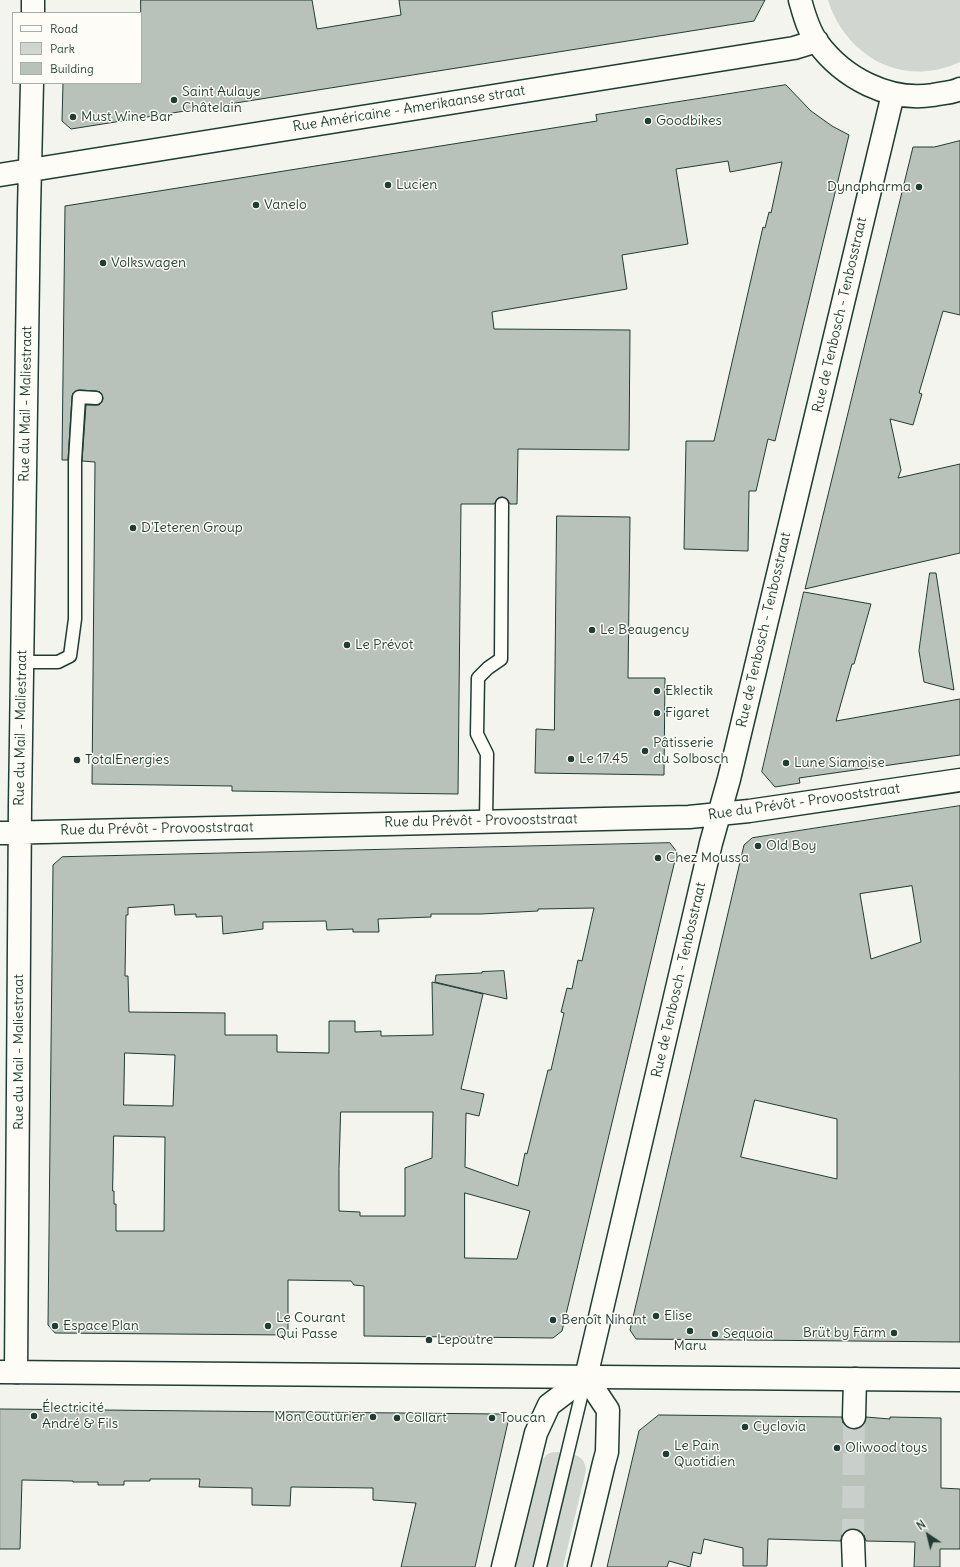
<!DOCTYPE html>
<html>
<head>
<meta charset="utf-8">
<style>
	body { margin:0 }
	#map { position:relative; width:960px; height:1567px; overflow:hidden; background:#f4f4ef; font-family:Delius,sans-serif }
	canvas { display:block }
	.legend { position:absolute; left:12px; top:12px; width:130px; height:72px; box-sizing:border-box; background:#fdfcf7; border:1px solid #a4b0a9; margin:0; padding:5px 7px; list-style:none; font-size:12px; color:#1f3d34 }
	.legend li { display:flex; align-items:center; gap:8px; height:20px }
	.legend b { width:20px; border:1px solid #a4b0a9 }
	.north { position:absolute; left:908px; top:1515px; width:40px; height:40px; -webkit-text-stroke:3px #fdfcf7; paint-order:stroke; rotate:325deg; font-size:11px; font-weight:700; line-height:16px; text-align:center; color:#1f3d34 }
	.north::after { content:''; display:block; margin:auto; width:14px; height:18px; background:#1f3d34; clip-path:polygon(50% 0,100% 100%,50% 72%,0 100%) }
</style>
</head>
<body>
<div id="map">
<canvas width="960" height="1567"></canvas>
<ul class="legend">
<li><b style="height:5px;background:#fdfcf7"></b>Road</li>
<li><b style="height:11px;background:#d1d6d1"></b>Park</li>
<li><b style="height:11px;background:#b9c1bb"></b>Building</li>
</ul>
<div class="north">N</div>
</div>
<script>
const ctx = document.querySelector('canvas').getContext('2d');
ctx.lineJoin = 'round';
function fill(path, color) { ctx.fillStyle = color; ctx.fill(path, 'evenodd'); }
function trace(path, color, width, dash) { ctx.strokeStyle = color; ctx.lineWidth = width; ctx.lineCap = dash ? 'butt' : 'round'; ctx.setLineDash(dash || []); ctx.stroke(path); }
function drawText(font, color, halo, rows, align = 'center') {
  ctx.font = font + ' Delius,sans-serif'; ctx.lineWidth = 3; ctx.setLineDash([]); ctx.textBaseline = 'middle'; ctx.strokeStyle = halo; ctx.fillStyle = color; for (const [text, x, y, turn = 0] of rows) {
    ctx.save(); ctx.translate(x, y); ctx.rotate((+turn || 0) * Math.PI / 180); ctx.textAlign = isNaN(turn) ? turn : align; if (halo) ctx.strokeText(text, 0, 0); ctx.fillText(text, 0, 0); ctx.restore();
  }
}
fill(new Path2D(`
	M828,0H960V62C949,67 939,70 927,71C881,76 841,43 828,0Z
	M556,1452C570,1454 585,1453 586,1470L563,1567H516L542,1461C545,1455 549,1452 556,1452Z`), '#d1d6d1');
const building = new Path2D(`
	M141,0H312L317,29L401,15L399,0H765L754,21L71,129L62,121L63,83H141Z
	M786,85L811,111L832,126L849,135L775,441L768,439L756,491H749L748,551L684,549L686,441H714L763,227L765,228L769,212L771,213L782,162L730,172L728,161L676,169L688,244L622,255L627,289L492,312L494,329L630,330L629,450L518,449L517,504H510L508,500L502,497L498,498L494,504H461L458,794L232,791V786L92,784L95,462L82,461L86,405H99L102,402L103,398L100,392L96,391L79,390L73,393L72,397L68,460H62L65,206L597,121L596,115Z
	M960,141V315L943,311L919,393L922,394L913,425L890,419L901,470L898,478L960,464V553L805,589L913,147H934Z
	M557,516L630,517L628,678H665L664,775L535,773L536,729L554,730Z
	M930,573H936L954,690L924,682L919,651Z
	M804,592L871,604L854,664H852L836,721L960,699V755L799,778L800,783L775,787L762,772Z
	M960,806V1342L636,1339L630,1330L744,845L752,838ZM912,886L921,942L871,959L860,894ZM755,1100L837,1119V1179L741,1157Z
	M670,843L677,852L562,1331L553,1338L364,1336V1286L354,1285L351,1281L288,1280V1335L55,1333L48,1325L53,865L62,857ZM174,905L175,915L196,914V917L222,916L223,934L263,929V922L326,921L327,930L353,929V932H379L378,919L431,917V914H481L538,911V909L594,908L582,961L578,960L572,989L567,988L561,1012L564,1013L551,1070H548L527,1154L525,1153L518,1186L465,1167L466,1113L479,1116L484,1094L461,1089L483,994L432,982L433,1035L381,1036V1031L355,1032V1021H329V1053L277,1052V1035H225V1013L129,1012L128,976H125L126,915H128V908ZM125,1053L175,1055L173,1106L124,1105ZM341,1112H433L432,1158L405,1168V1216H360V1212L339,1211V1169ZM114,1136L165,1137L164,1231H116V1204H114V1191H113ZM465,1193L530,1211L517,1259L465,1258Z
	M504,971L507,999L435,982L436,975L482,973V972Z
	M0,1409L501,1414L508,1422L475,1567H401L416,1503L373,1500V1488L291,1487L290,1506L252,1505V1488L199,1487L200,1479H150V1481H124V1485H98V1482H73V1481L22,1480L20,1549H0Z
	M659,1415L842,1417L843,1423L847,1427L854,1429L860,1428L864,1424L866,1417L890,1419V1417L941,1418V1488L960,1489V1549H940V1567H914L915,1542L866,1541L864,1535L859,1530L852,1529L846,1531L842,1535L841,1541L768,1539L767,1566H743V1548L704,1539L701,1554L693,1552L690,1567L669,1561L667,1567H607L639,1431Z`);
fill(building, '#b9c1bb');
trace(building, '#1f3d34', 1);
trace(new Path2D(`
	M853,1541L854,1417`), '#c9cfca', 22, [22, 11]);
const lane = new Path2D(`
	M22,662H58L70,656L75,619V461L79,397L96,398
	M486,821L487,754L477,734L478,678L488,668L501,659L502,504
	M540,1567L585,1380`);
const street = new Path2D(`
	M800,0C804,14 808,30 817,42C843,78 889,102 933,95C942,93 952,93 960,89
	M33,13V0
	M0,175L794,48L817,41
	M0,833L689,817L749,811L960,780
	M16,1372L20,805L29,210L32,83
	M586,1377L711,843L729,779L893,94
	M854,1417L855,1379
	M853,1541L854,1567
	M503,1567L536,1433L549,1405L586,1377
	M579,1567L604,1463L607,1452L608,1410L586,1377`);
const primary = new Path2D(`
	M0,1372L960,1380`);
trace(lane, '#1f3d34', 15);
trace(street, '#1f3d34', 25);
trace(primary, '#1f3d34', 25);
trace(lane, '#fdfcf7', 12);
trace(street, '#fdfcf7', 22);
trace(primary, '#fdfcf7', 22);
for (const [x, y, r, color] of [
	[174,100,4,"#1f3d34"],
	[73,117,4,"#1f3d34"],
	[648,121,4,"#1f3d34"],
	[388,185,4,"#1f3d34"],
	[919,187,4,"#1f3d34"],
	[256,205,4,"#1f3d34"],
	[103,263,4,"#1f3d34"],
	[133,528,4,"#1f3d34"],
	[592,630,4,"#1f3d34"],
	[347,645,4,"#1f3d34"],
	[657,691,4,"#1f3d34"],
	[657,713,4,"#1f3d34"],
	[645,751,4,"#1f3d34"],
	[571,759,4,"#1f3d34"],
	[77,760,4,"#1f3d34"],
	[786,763,4,"#1f3d34"],
	[758,846,4,"#1f3d34"],
	[658,858,4,"#1f3d34"],
	[656,1316,4,"#1f3d34"],
	[553,1320,4,"#1f3d34"],
	[55,1326,4,"#1f3d34"],
	[268,1326,4,"#1f3d34"],
	[690,1331,4,"#1f3d34"],
	[894,1333,4,"#1f3d34"],
	[715,1334,4,"#1f3d34"],
	[429,1340,4,"#1f3d34"],
	[34,1416,4,"#1f3d34"],
	[373,1417,4,"#1f3d34"],
	[397,1418,4,"#1f3d34"],
	[492,1418,4,"#1f3d34"],
	[745,1427,4,"#1f3d34"],
	[837,1448,4,"#1f3d34"],
	[666,1454,4,"#1f3d34"]
]) { const dot = new Path2D(); dot.arc(x, y, r, 0, 2 * Math.PI); ctx.fillStyle = color; ctx.fill(dot); trace(dot, '#fdfcf7', 1.5); }
drawText('14px', '#1f3d34', '#fdfcf7', [
	["Saint Aulaye",182,92],
	["Châtelain",182,108],
	["Must Wine Bar",81,117],
	["Goodbikes",656,121],
	["Lucien",396,185],
	["Dynapharma",911,187,"right"],
	["Vanelo",264,205],
	["Volkswagen",111,263],
	["D'Ieteren Group",141,528],
	["Le Beaugency",600,630],
	["Le Prévot",355,645],
	["Eklectik",665,691],
	["Figaret",665,713],
	["Pâtisserie",653,743],
	["du Solbosch",653,759],
	["Le 17.45",579,759],
	["TotalEnergies",85,760],
	["Lune Siamoise",794,763],
	["Old Boy",766,846],
	["Chez Moussa",666,858],
	["Elise",664,1316],
	["Le Courant",276,1318],
	["Qui Passe",276,1334],
	["Benoît Nihant",561,1320],
	["Espace Plan",63,1326],
	["Brüt by Färm",886,1333,"right"],
	["Sequoia",723,1334],
	["Lepoutre",437,1340],
	["Maru",690,1346,"center"],
	["Électricité",42,1408],
	["André & Fils",42,1424],
	["Mon Couturier",365,1417,"right"],
	["Collart",405,1418],
	["Toucan",500,1418],
	["Cyclovia",753,1427],
	["Le Pain",674,1446],
	["Quotidien",674,1462],
	["Oliwood toys",845,1448]
], 'left');
drawText('14px', '#1f3d34', '#fdfcf7', [
	["Rue Américaine - Amerikaanse straat",409,109,-9],
	["Rue de Tenbosch - Tenbosstraat",840,315,-77],
	["Rue du Mail - Maliestraat",26,404,-89],
	["Rue de Tenbosch - Tenbosstraat",764,630,-77],
	["Rue du Mail - Maliestraat",21,728,-89],
	["Rue du Prévôt - Provooststraat",804,802,-8],
	["Rue du Prévôt - Provooststraat",481,821,-1],
	["Rue du Prévôt - Provooststraat",157,829,-1],
	["Rue de Tenbosch - Tenbosstraat",679,980,-77],
	["Rue du Mail - Maliestraat",19,1052,-90]
]);
</script>
</body>
</html>
